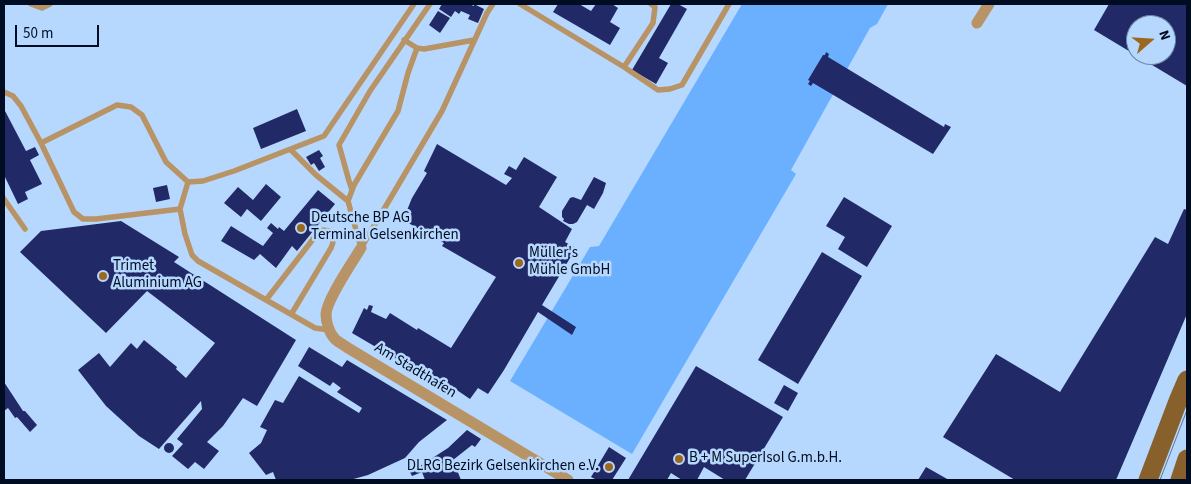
<!DOCTYPE html>
<html>
<head>
<meta charset="utf-8">
<style>
	body { margin:0 }
	#map { position:relative; width:1191px; height:484px; overflow:hidden; background:#b7d8fe; font-family:"Source Sans 3",sans-serif }
	canvas { display:block }
	.frame { position:absolute; inset:0; border:5px solid #000c22; pointer-events:none }
	.north { position:absolute; left:1126px; top:15px; width:50px; height:50px; box-sizing:border-box; background:#b7d8fe; border:1px solid #6e86a6; border-radius:50%; rotate:71deg; font-size:14px; font-weight:700; line-height:20px; text-align:center; color:#000c22 }
	.north::after { content:''; display:block; margin:auto; width:18px; height:22px; background:#9b691e; clip-path:polygon(50% 0,100% 100%,50% 72%,0 100%) }
	.scale { position:absolute; left:15px; top:25px; width:84px; height:22px; box-sizing:border-box; border:2px solid #000c22; border-top:0; padding-left:6px; font-size:15px; line-height:18px; white-space:nowrap; color:#000c22; -webkit-text-stroke:4px #b7d8fe; paint-order:stroke }
</style>
</head>
<body>
<div id="map">
<canvas width="1191" height="484"></canvas>
<div class="frame"></div>
<div class="north">N</div>
<div class="scale">50 m</div>
</div>
<script>
const ctx = document.querySelector('canvas').getContext('2d');
ctx.lineJoin = 'round';
function fill(path, color) { ctx.fillStyle = color; ctx.fill(path, 'evenodd'); }
function trace(path, color, width, dash) { ctx.strokeStyle = color; ctx.lineWidth = width; ctx.lineCap = dash ? 'butt' : 'round'; ctx.setLineDash(dash || []); ctx.stroke(path); }
function drawText(font, color, halo, rows, align = 'center') {
  ctx.font = font + ' "Source Sans 3",sans-serif'; ctx.lineWidth = 5; ctx.setLineDash([]); ctx.textBaseline = 'middle'; ctx.strokeStyle = halo; ctx.fillStyle = color; for (const [text, x, y, turn = 0] of rows) {
    ctx.save(); ctx.translate(x, y); ctx.rotate((+turn || 0) * Math.PI / 180); ctx.textAlign = isNaN(turn) ? turn : align; if (halo) ctx.strokeText(text, 0, 0); ctx.fillText(text, 0, 0); ctx.restore();
  }
}
fill(new Path2D(`
	M742,4H888L877,24L870,28L791,170L796,174L632,454L510,381L590,247L599,246Z`), '#6ab0fe');
fill(new Path2D(`
	M442,4H469L474,6V4L484,9L478,23L468,19L470,15L461,11L459,14L455,11L451,17L439,9Z
	M558,4H579L591,11L596,4H612L618,8L610,22L620,28L610,45L553,12Z
	M671,4H678L687,9L659,58L668,63L656,84L632,70Z
	M1109,4H1187V86L1094,30ZM1136,25H1166V55H1136Z
	M438,11L450,18L440,33L429,25Z
	M826,52L829,54L828,57L944,127L945,124L951,127L933,154L813,83L811,86L808,84L810,81L808,80L823,55H825Z
	M4,109L26,151L35,147L39,155L30,160L42,184L25,192L28,199L18,204L4,175Z
	M297,109L306,131L261,149L253,128Z
	M437,144L506,185L512,178L504,174L509,166L516,170L524,157L557,177L539,207L572,229L565,242L576,248L542,305L576,327L572,335L538,312L504,370L488,394L478,388L470,399L442,380L439,384L352,333L364,308L367,310L369,305L373,306L371,312L386,319L390,313L417,330L418,328L451,348L496,277L442,246L444,243L403,220L412,198L427,173L424,171Z
	M319,150L323,156L320,158L325,167L319,171L314,163L311,165L306,157Z
	M594,177L606,183L603,193L594,209L587,205L577,222L573,224H569L563,221L564,219L562,217V211L570,198L573,197L581,200Z
	M266,184L281,197L261,221L247,209L241,217L224,203L238,187L253,200Z
	M167,185L170,199L156,202L153,188Z
	M318,190L335,204L297,251L292,246L276,268L260,254L254,260L221,241L231,226L263,246L273,233L267,228L271,223L278,229L279,227L284,231Z
	M844,197L892,226L867,267L838,249L845,237L826,226Z
	M1184,209L1187,210V314L1116,480H1015L943,437L996,354L1060,392L1155,237L1168,244Z
	M121,221L179,257L174,262L296,340L257,406L243,398L223,426L207,442L219,451L204,469L195,462L188,469L172,456L183,444L177,439L202,409L201,401L159,449L139,436L106,406L78,370L99,353L110,367L131,343L137,349L144,340L177,367L176,369L186,378L215,343L147,291L106,333L20,252L41,231Z
	M822,252L862,276L798,384L758,360Z
	M309,347L342,367L347,360L447,420L419,442L405,458L368,475L350,480H276L273,472L266,475L249,453L261,443L267,430L260,427L275,400L283,403L299,376L359,413L362,408L337,392L341,388L333,382L330,386L298,366Z
	M696,366L783,417L745,480H725L704,467L697,480H682L671,473L667,480H628Z
	M4,382L23,411H25L37,425L30,432L17,417L15,418L8,408L4,411Z
	M784,385L798,393L788,411L774,403Z
	M467,430L481,439L475,447L472,445L453,460L461,480H425L422,472L412,476L409,470L420,466L448,448Z
	M164 448a5 5 0 1 1 10 0a5 5 0 1 1-10 0Z
	M609,447L626,458L612,480H597L591,477Z
	M926,467L949,480H918Z`), '#212a67');
trace(new Path2D(`
	M31,4L42,8L50,4
	M520,4L624,67L658,90L670,89L682,85L729,4
	M404,40L417,48L424,49L474,40
	M624,67L653,23L655,7L651,4
	M4,92L13,96L21,106L41,143L74,212L83,219H96L180,209
	M41,143L117,105L131,107L142,115L166,162L188,182
	M291,150L316,175L348,201L361,248
	M352,190L349,181L339,145L370,91L430,4
	M4,199L25,229
	M348,201L354,185L398,111L408,73L417,48
	M361,248L442,111L487,13L493,4
	M266,300L317,234L323,230L330,231C334,237 334,241 331,248L292,313
	M329,330L315,328L198,261L192,255L185,234L180,209L188,182L203,181L234,171L324,136L414,4`), '#b79365', 5.5);
trace(new Path2D(`
	M977,23L989,4
	M361,248C352,263 327,299 326,314C326,322 329,333 335,339C339,343 344,345 348,348L568,480`), '#b79365', 11);
trace(new Path2D(`
	M1148,480L1178,401L1187,380
	M1180,480L1187,459`), '#87602c', 19);
trace(new Path2D(`
	M1160,480L1187,410`), '#5e7594', 1);
for (const [x, y, r, color] of [
	[301,228,5,"#9b691e"],
	[519,263,5,"#9b691e"],
	[103,276,5,"#9b691e"],
	[679,459,5,"#9b691e"],
	[609,467,5,"#9b691e"]
]) { const dot = new Path2D(); dot.arc(x, y, r, 0, 2 * Math.PI); ctx.fillStyle = color; ctx.fill(dot); trace(dot, '#b7d8fe', 2); }
drawText('15px', '#000c22', '#b7d8fe', [
	["Deutsche BP AG",311,219],
	["Terminal Gelsenkirchen",311,236],
	["Müller's",529,254],
	["Mühle GmbH",529,271],
	["Trimet",113,267],
	["Aluminium AG",113,284],
	["B + M SuperIsol G.m.b.H.",689,459],
	["DLRG Bezirk Gelsenkirchen e.V.",599,467,"right"]
], 'left');
drawText('15px', '#000c22', '#b7d8fe', [
	["Am Stadthafen",415,371,31]
]);
</script>
</body>
</html>
